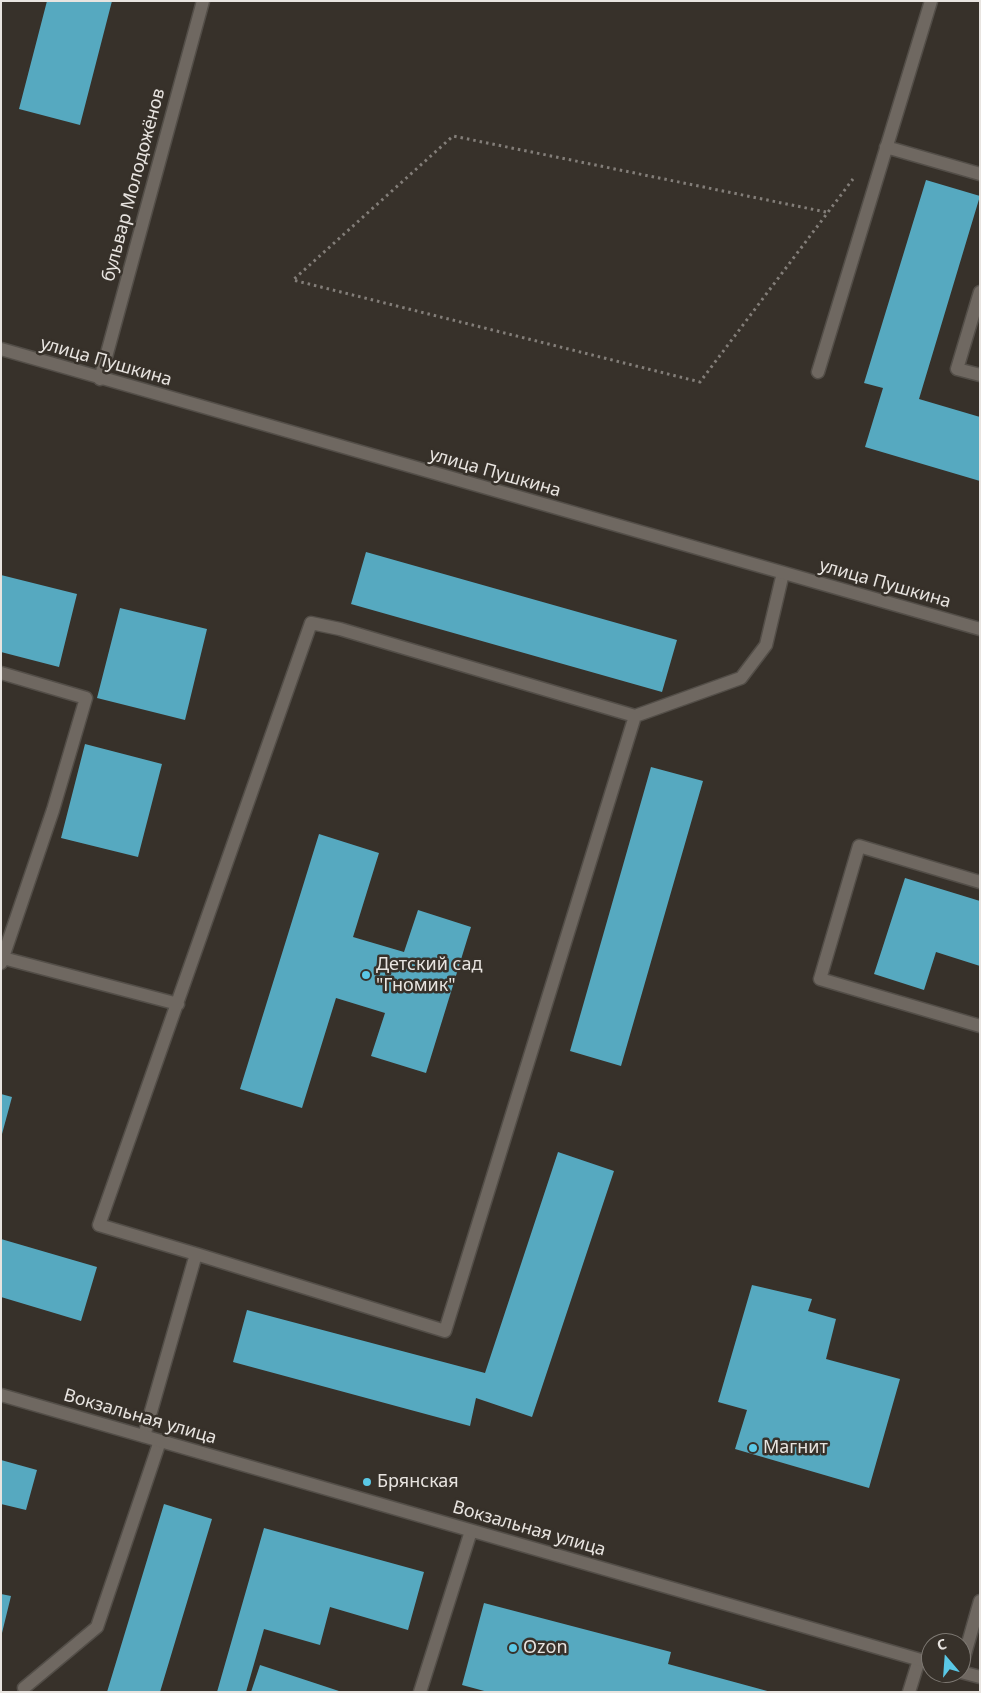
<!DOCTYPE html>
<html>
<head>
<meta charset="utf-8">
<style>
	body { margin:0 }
	#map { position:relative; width:981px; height:1693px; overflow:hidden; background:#37312a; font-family:"Noto Sans",sans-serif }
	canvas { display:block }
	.frame { position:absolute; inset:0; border:2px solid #e8e4e0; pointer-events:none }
	.north { position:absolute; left:921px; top:1633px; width:50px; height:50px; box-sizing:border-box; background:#37312a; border:1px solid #7e7973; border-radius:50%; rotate:342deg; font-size:14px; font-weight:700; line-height:20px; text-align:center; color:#e8e4e0 }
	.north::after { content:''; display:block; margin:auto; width:18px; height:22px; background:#5ac8e6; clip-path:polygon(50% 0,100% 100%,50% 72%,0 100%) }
</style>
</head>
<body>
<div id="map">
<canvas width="981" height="1693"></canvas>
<div class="frame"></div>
<div class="north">С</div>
</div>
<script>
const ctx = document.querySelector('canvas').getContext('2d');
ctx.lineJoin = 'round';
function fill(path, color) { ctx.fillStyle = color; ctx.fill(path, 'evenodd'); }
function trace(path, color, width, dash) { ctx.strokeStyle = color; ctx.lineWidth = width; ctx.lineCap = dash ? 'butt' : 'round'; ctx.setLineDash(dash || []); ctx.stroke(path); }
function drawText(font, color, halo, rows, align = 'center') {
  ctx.font = font + ' "Noto Sans",sans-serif'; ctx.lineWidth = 5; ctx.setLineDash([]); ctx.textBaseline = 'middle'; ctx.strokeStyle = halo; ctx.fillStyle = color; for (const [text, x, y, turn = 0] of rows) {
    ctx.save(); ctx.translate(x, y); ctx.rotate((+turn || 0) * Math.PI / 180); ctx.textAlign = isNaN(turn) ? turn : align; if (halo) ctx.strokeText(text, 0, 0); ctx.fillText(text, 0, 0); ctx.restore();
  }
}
fill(new Path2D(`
	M47,1H112L80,125L19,109Z
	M926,180L980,196L919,399L980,417V481L865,447L883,388L864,383Z
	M366,552L677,640L662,692L351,604Z
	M1,575L77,594L59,667L1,652Z
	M120,608L207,629L185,720L97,698Z
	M85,744L162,764L138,857L61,838Z
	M651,767L703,781L621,1066L570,1051Z
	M319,834L379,853L353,937L404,952L418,910L471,927L426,1073L371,1056L385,1013L336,998L302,1108L240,1089Z
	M905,878L980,901V966L936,952L924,990L874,974Z
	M1,1094L12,1097L2,1134H1Z
	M558,1152L614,1171L532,1417L476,1398L470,1426L233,1362L247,1310L485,1373Z
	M1,1239L97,1267L81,1321L1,1297Z
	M752,1285L812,1299L808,1311L836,1319L826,1359L900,1379L869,1488L735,1449L747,1410L718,1402Z
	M1,1460L37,1470L26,1510L1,1504Z
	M164,1504L212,1519L160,1692H107Z
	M264,1528L424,1572L408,1630L330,1607L320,1645L264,1629L246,1692H217Z
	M1,1594L11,1596L2,1633H1Z
	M484,1603L671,1652L668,1664L771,1692H488L462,1685Z
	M260,1665L339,1691V1692H251Z`), '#56a9c0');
const service = new Path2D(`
	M886,147L980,174
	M980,292L957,369L980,375
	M818,372L931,1
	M1,673L86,698L53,810L1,963
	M635,716L741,678L766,645L783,573
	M980,882L859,846L820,979L980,1026
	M3,958L178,1004
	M144,1436L196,1254L445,1331L635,716L340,629L311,623L99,1225L196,1254
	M24,1688L97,1627L160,1441
	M420,1692L471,1531
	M909,1692L919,1660`);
const pedestrian = new Path2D(`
	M100,379L203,1`);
const minor = new Path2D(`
	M1,349L980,629
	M961,1668L980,1601`);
const secondary = new Path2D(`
	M1,1395L931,1663
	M961,1672L980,1677`);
trace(service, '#534e48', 15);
trace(pedestrian, '#534e48', 15);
trace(minor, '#534e48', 15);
trace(secondary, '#534e48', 15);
trace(new Path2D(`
	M826,212L453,136L293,280L700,382L853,179`), '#837e79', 3, [2.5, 4]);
trace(service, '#6f6861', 12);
trace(pedestrian, '#6f6861', 12);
trace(minor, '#6f6861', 12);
trace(secondary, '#6f6861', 12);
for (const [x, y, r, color] of [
	[366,975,5,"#5ac8e6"],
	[753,1448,5,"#5ac8e6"],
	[367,1482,5,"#5ac8e6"],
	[513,1648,5,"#5ac8e6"]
]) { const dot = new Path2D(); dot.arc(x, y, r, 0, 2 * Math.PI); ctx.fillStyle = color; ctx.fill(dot); trace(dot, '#37312a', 2); }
drawText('18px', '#e8e4e0', '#37312a', [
	["бульвар Молодожёнов",134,185,-75],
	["улица Пушкина",106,362,16],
	["улица Пушкина",495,473,16],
	["улица Пушкина",885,584,16],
	["Вокзальная улица",140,1417,16],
	["Вокзальная улица",529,1529,16]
]);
drawText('18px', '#e8e4e0', '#37312a', [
	["Детский сад",376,965],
	["\"Гномик\"",376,986],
	["Магнит",763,1448],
	["Брянская",377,1482],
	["Ozon",523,1648]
], 'left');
</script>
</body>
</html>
